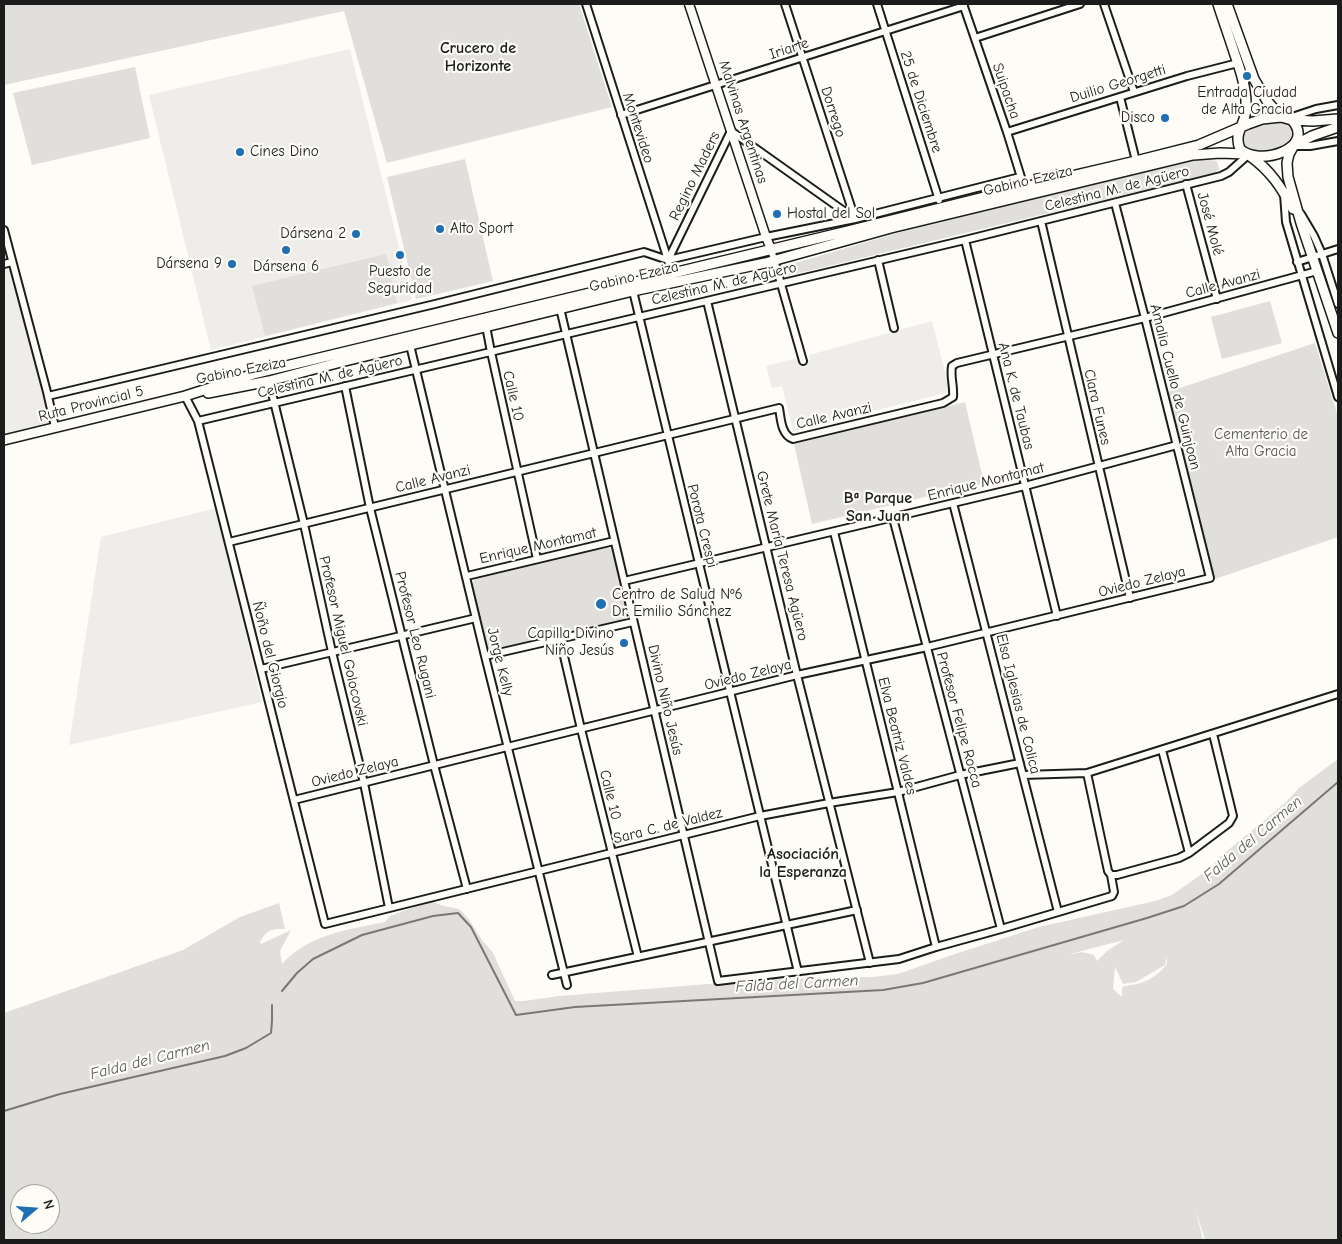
<!DOCTYPE html>
<html>
<head>
<meta charset="utf-8">
<style>
	body { margin:0 }
	#map { position:relative; width:1342px; height:1244px; overflow:hidden; background:#fdfcf7; font-family:"Comic Neue",sans-serif }
	canvas { display:block }
	.frame { position:absolute; inset:0; border:5px solid #1c1c1c; pointer-events:none }
	.north { position:absolute; left:10px; top:1184px; width:50px; height:50px; box-sizing:border-box; background:#fdfcf7; border:1px solid #a3a29f; border-radius:50%; rotate:72deg; font-size:14px; font-weight:700; line-height:20px; text-align:center; color:#1c1c1c }
	.north::after { content:''; display:block; margin:auto; width:18px; height:22px; background:#1f6fb2; clip-path:polygon(50% 0,100% 100%,50% 72%,0 100%) }
</style>
</head>
<body>
<div id="map">
<canvas width="1342" height="1244"></canvas>
<div class="frame"></div>
<div class="north">N</div>
</div>
<script>
const ctx = document.querySelector('canvas').getContext('2d');
ctx.lineJoin = 'round';
function fill(path, color) { ctx.fillStyle = color; ctx.fill(path, 'evenodd'); }
function trace(path, color, width, dash) { ctx.strokeStyle = color; ctx.lineWidth = width; ctx.lineCap = dash ? 'butt' : 'round'; ctx.setLineDash(dash || []); ctx.stroke(path); }
function drawText(font, color, halo, rows, align = 'center') {
  ctx.font = font + ' "Comic Neue",sans-serif'; ctx.lineWidth = 4.5; ctx.setLineDash([]); ctx.textBaseline = 'middle'; ctx.strokeStyle = halo; ctx.fillStyle = color; for (const [text, x, y, turn = 0] of rows) {
    ctx.save(); ctx.translate(x, y); ctx.rotate((+turn || 0) * Math.PI / 180); ctx.textAlign = isNaN(turn) ? turn : align; if (halo) ctx.strokeText(text, 0, 0); ctx.fillText(text, 0, 0); ctx.restore();
  }
}
fill(new Path2D(`
	M350,49L412,300L211,350L149,95Z
	M4,235L55,427L4,439Z
	M932,321L950,392L793,431L782,386L772,388L766,366L797,358L799,363L810,360L809,355Z
	M216,508L262,702L69,745L101,537Z`), '#eeede9');
fill(new Path2D(`
	M4,4H579L612,107L387,163L344,11L4,85Z
	M135,67L150,138L32,165L13,93Z
	M1268,121C1278,121 1287,120 1293,129V138C1283,149 1258,156 1245,147L1243,138C1246,126 1257,124 1268,121Z
	M465,159L493,281L416,299L387,177Z
	M1200,159L1217,161L1219,169L1215,173L787,276L784,274L783,270L785,266L901,232Z
	M386,254L397,303L265,336L252,286Z
	M1270,301L1282,343L1222,359L1211,317Z
	M1315,343L1338,416V537L1215,579L1168,392Z
	M965,402L984,483L812,524L794,444Z
	M605,546L610,548L614,551L628,612L627,617L622,621L495,651L489,650L486,648L472,591C471,585 472,582 476,578Z
	M1338,759V1240H1205L1195,1208L1203,1240H4V1013L183,950L240,917L279,903L285,929C272,929 267,929 260,942L261,944L291,930L280,951L282,964C307,935 350,929 385,922L390,916L430,901L444,906L459,909L468,918L482,940L493,953L515,1001H524L559,996L771,979L872,977L898,974L958,953L1039,927L1155,901L1172,895L1209,869L1221,856L1285,803L1299,788ZM1124,940L1107,951L1097,961L1094,955L1082,952L1066,955ZM1167,956V964C1155,979 1143,984 1125,986L1122,988V997L1113,989L1115,967L1123,984L1136,982L1165,965ZM20,1194H50V1224H20Z`), '#e0dfdb');
trace(new Path2D(`
	M282,991L297,973L313,959L362,935L433,916L458,913L471,927L516,1015L575,1007L883,990L923,983L1147,918L1184,906L1219,884L1338,782
	M4,1111L60,1094L225,1056L246,1048L271,1033L272,1021V1005`), '#797876', 2);
const minor = new Path2D(`
	M586,4L668,260L671,273
	M785,4L855,219
	M877,4L939,200
	M963,4L1007,132L1024,187
	M1104,4L1134,92
	M975,38L1080,4
	M1120,97L1136,161
	M621,115L964,6
	M1289,118L1316,109L1338,105
	M1007,132L1187,76L1238,63
	M1295,146H1310L1338,141
	M1186,184L1217,299
	M1284,194L1286,222L1338,397
	M1301,214L1314,236L1322,254L1338,304
	M1041,221L1130,598
	M4,230L47,392L55,427
	M965,240L1057,616
	M771,249L803,361
	M668,260L731,131L855,219
	M878,260L894,328
	M1297,262L1338,249
	M4,264L12,262
	M633,291L798,972
	M707,301L797,675L870,963
	M560,308L718,981L899,959L936,947L1001,929L1112,896L1114,892L1111,875L1108,871L1087,773
	M486,326L491,352L537,559
	M410,345L485,656L567,985
	M269,381L304,524L332,652L364,783L389,908
	M345,386L370,508L434,765L467,889
	M48,396L435,304L644,252L668,260L766,237L855,219L1020,177
	M185,396L198,421L325,924L760,816L829,803L898,792L960,775L1020,763
	M198,421L965,240L1221,176L1229,172L1248,155
	M953,503L1058,912
	M893,518L1001,929
	M834,532L936,947
	M229,542L779,408C781,419 781,435 793,439L943,403L953,397C954,385 950,377 952,366L957,363L1145,318L1317,271
	M467,576L614,541
	M624,581L1025,486L1177,445
	M560,639L581,729L638,957
	M485,656L633,622
	M261,669L476,618
	M1023,775L1087,773L1338,694
	M294,800L797,675L927,647L1210,578L1145,318L1115,203
	M1189,853L1229,823L1233,816L1213,734
	M1111,875H1117L1179,858L1189,853L1162,750
	M552,975L857,910`);
const tertiary = new Path2D(`
	M689,4L766,237L771,249`);
const secondary = new Path2D(`
	M1218,4C1223,20 1229,36 1234,52C1240,69 1247,89 1246,108C1246,125 1233,132 1240,149C1258,167 1317,149 1292,120
	M1227,4L1254,79L1267,101L1281,117
	M1295,145L1312,136L1338,127
	M1293,147L1289,154L1287,163L1288,177L1301,223L1338,333
	M1250,156C1271,171 1281,187 1293,209
	M208,393L269,381L341,362L633,291L765,263L891,228L1193,155L1220,153L1247,154
	M4,440L185,396L257,373L848,231L1024,187L1136,161L1199,145L1248,124L1262,119L1281,117L1292,120L1313,121L1338,119`);
trace(minor, '#1c1c1c', 10);
trace(tertiary, '#1c1c1c', 11);
trace(secondary, '#1c1c1c', 12);
trace(minor, '#fdfcf7', 6);
trace(tertiary, '#fdfcf7', 8);
trace(secondary, '#fdfcf7', 9);
for (const [x, y, r, color] of [
	[1247,76,5,"#1f6fb2"],
	[1165,118,5,"#1f6fb2"],
	[240,152,5,"#1f6fb2"],
	[777,214,5,"#1f6fb2"],
	[440,229,5,"#1f6fb2"],
	[356,234,5,"#1f6fb2"],
	[286,250,5,"#1f6fb2"],
	[400,255,5,"#1f6fb2"],
	[232,264,5,"#1f6fb2"],
	[601,604,6,"#1f6fb2"],
	[624,643,5,"#1f6fb2"]
]) { const dot = new Path2D(); dot.arc(x, y, r, 0, 2 * Math.PI); ctx.fillStyle = color; ctx.fill(dot); trace(dot, '#fdfcf7', 2); }
drawText('15px', '#1c1c1c', '#fdfcf7', [
	["Iriarte",789,49,-18],
	["Duilio Georgetti",1118,84,-17],
	["Suipacha",1006,91,71],
	["25 de Diciembre",921,102,72],
	["Dorrego",833,112,72],
	["Malvinas Argentinas",743,122,72],
	["Montevideo",638,128,72],
	["Regino Maders",695,176,-64],
	["Gabino Ezeiza",1028,181,-13],
	["Celestina M. de Agüero",1117,189,-14],
	["José Molé",1210,224,75],
	["Gabino Ezeiza",634,277,-13],
	["Celestina M. de Agüero",724,284,-13],
	["Calle Avanzi",1223,284,-15],
	["Gabino Ezeiza",241,371,-11],
	["Celestina M. de Agüero",330,377,-13],
	["Amalia Cuello de Guinjoan",1175,387,76],
	["Calle 10",513,396,77],
	["Ana K. de Taubas",1016,396,76],
	["Ruta Provincial 5",91,404,-14],
	["Clara Funes",1097,407,77],
	["Calle Avanzi",834,416,-13],
	["Calle Avanzi",433,479,-14],
	["Enrique Montamat",986,482,-14],
	["Porota Crespi",702,526,76],
	["Enrique Montamat",538,546,-13],
	["Grete María Teresa Agüero",782,556,76],
	["Oviedo Zelaya",1142,582,-14],
	["Profesor Leo Rugani",415,635,76],
	["Profesor Miguel Golocovski",343,641,77],
	["Ñoño del Giorgio",270,655,76],
	["Jorge Kelly",500,662,76],
	["Oviedo Zelaya",748,675,-14],
	["Divino Niño Jesús",665,700,77],
	["Elsa Iglesias de Colica",1018,704,76],
	["Profesor Felipe Rocca",959,720,75],
	["Elva Beatriz Valdes",897,736,76],
	["Oviedo Zelaya",355,772,-14],
	["Calle 10",610,795,76],
	["Sara C. de Valdez",668,826,-14]
]);
drawText('15px', '#1c1c1c', '#fdfcf7', [
	["Entrada Ciudad",1247,93,"center"],
	["de Alta Gracia",1247,110,"center"],
	["Disco",1155,118],
	["Cines Dino",250,152,"left"],
	["Hostal del Sol",787,214,"left"],
	["Alto Sport",450,229,"left"],
	["Dársena 2",346,234],
	["Dársena 9",222,264],
	["Dársena 6",286,267,"center"],
	["Puesto de",400,272,"center"],
	["Seguridad",400,289,"center"],
	["Centro de Salud Nº6",612,595,"left"],
	["Dr. Emilio Sánchez",612,612,"left"],
	["Capilla Divino",614,634],
	["Niño Jesús",614,651]
], 'right');
drawText('15px', '#575655', '#fdfcf7', [
	["Cementerio de",1261,435],
	["Alta Gracia",1261,452]
]);
drawText('bold 16px', '#1c1c1c', '#fdfcf7', [
	["Crucero de",478,48],
	["Horizonte",478,66],
	["Bª Parque",878,498],
	["San Juan",878,516],
	["Asociación",803,854],
	["la Esperanza",803,872]
]);
drawText('italic 16px', '#5a5a58', '#fdfcf7', [
	["Falda del Carmen",1253,839,-40],
	["Falda del Carmen",797,984,-3],
	["Falda del Carmen",150,1060,-14]
]);
</script>
</body>
</html>
